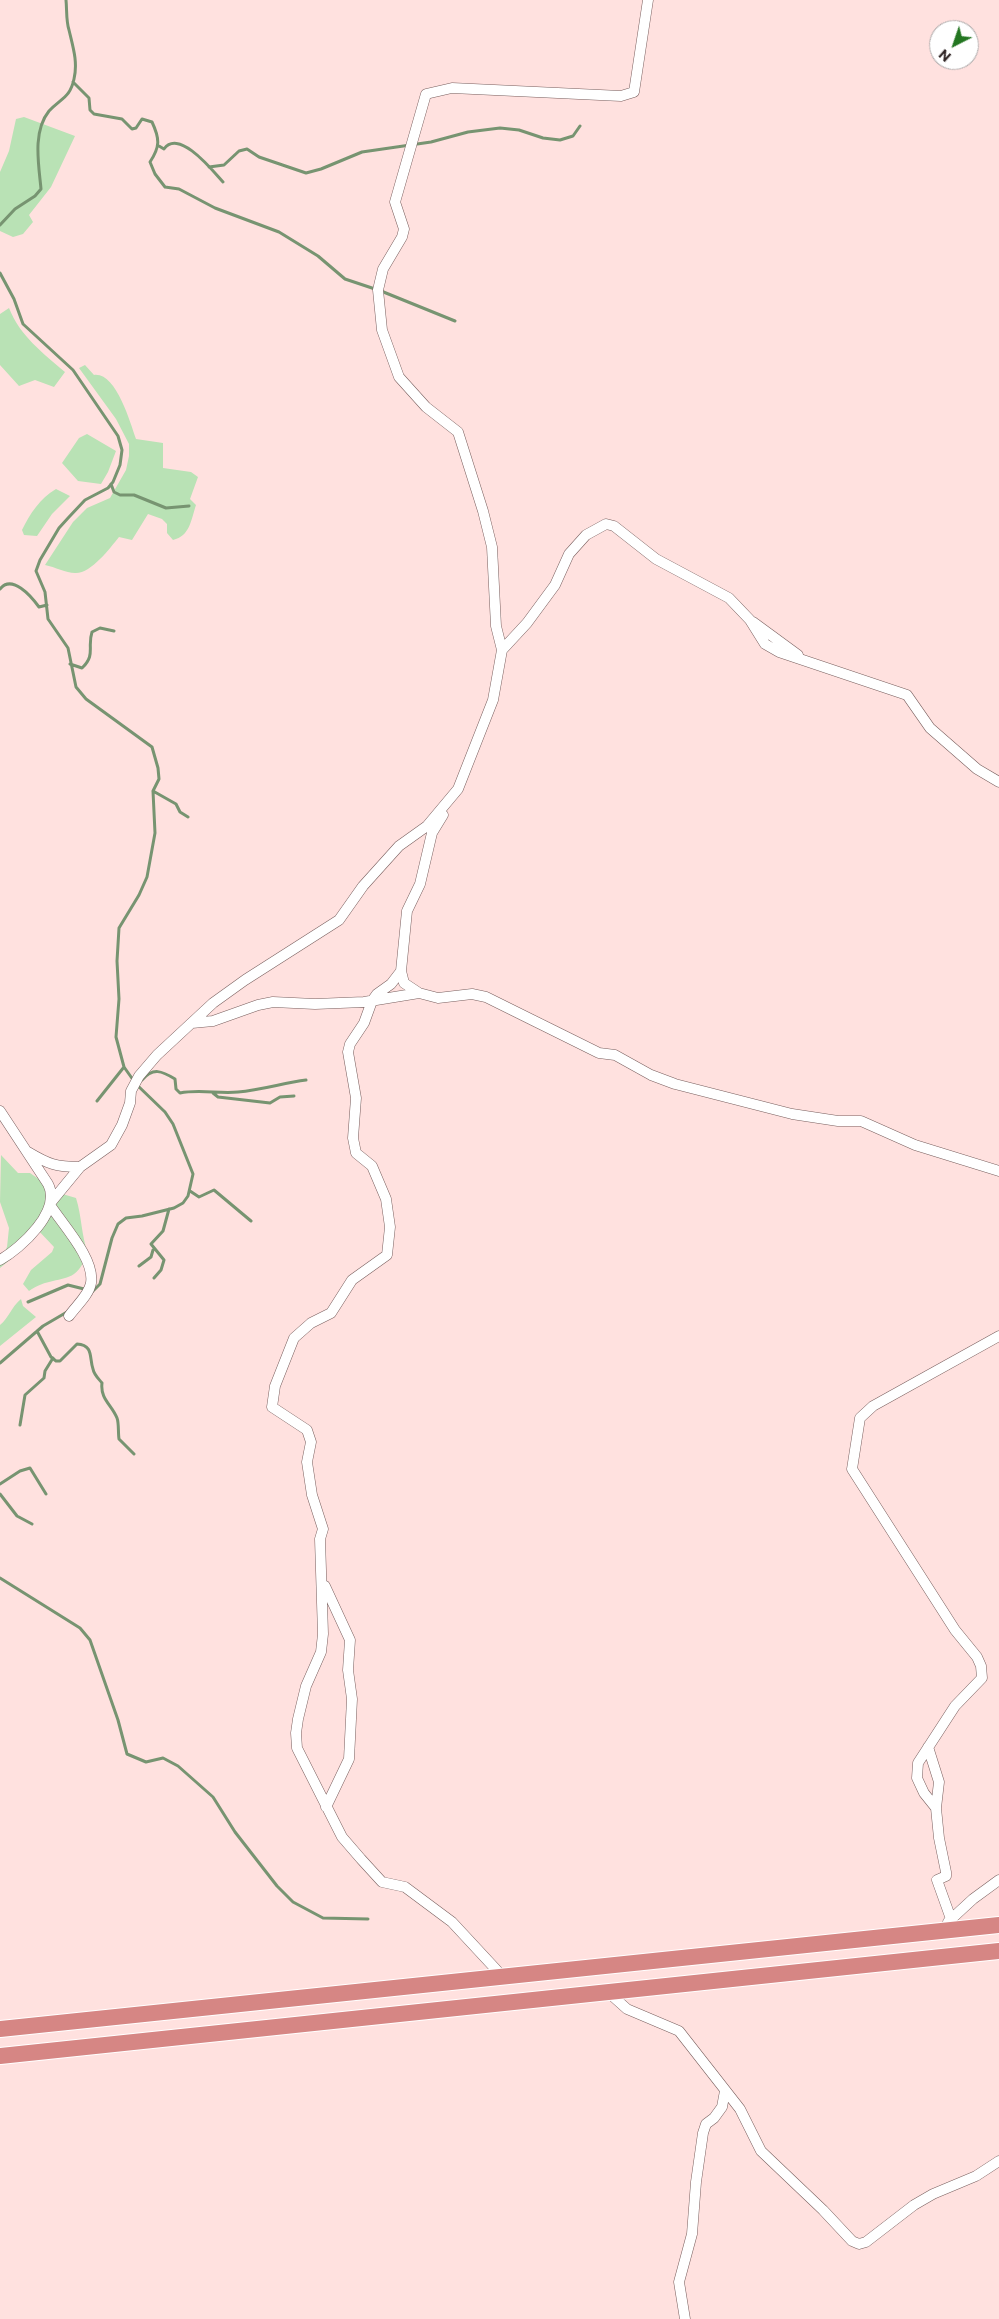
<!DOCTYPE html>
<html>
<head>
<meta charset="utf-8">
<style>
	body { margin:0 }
	#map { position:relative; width:999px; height:2319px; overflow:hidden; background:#ffe1df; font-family:Commissioner,sans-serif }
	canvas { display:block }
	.north { position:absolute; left:929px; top:20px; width:50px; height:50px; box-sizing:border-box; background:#fff; border:1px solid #aca8a8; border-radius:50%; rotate:221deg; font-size:14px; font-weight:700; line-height:20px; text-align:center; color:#302525 }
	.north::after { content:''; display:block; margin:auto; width:18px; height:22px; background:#237621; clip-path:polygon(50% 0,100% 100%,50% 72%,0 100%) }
</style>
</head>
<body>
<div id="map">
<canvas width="999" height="2319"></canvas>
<div class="north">N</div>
</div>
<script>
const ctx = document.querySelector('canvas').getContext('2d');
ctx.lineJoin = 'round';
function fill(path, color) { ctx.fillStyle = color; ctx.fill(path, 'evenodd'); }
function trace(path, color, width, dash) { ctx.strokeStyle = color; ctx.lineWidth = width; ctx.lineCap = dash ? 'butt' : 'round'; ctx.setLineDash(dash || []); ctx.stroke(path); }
fill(new Path2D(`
	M24,117L75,136L51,187L29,215L33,222L23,234L13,237L0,231V172L9,151L16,119Z
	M9,308C20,336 43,353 65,372L54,387L35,380L19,386L0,365V314Z
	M85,365L94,375C116,372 130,422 136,439L163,443V468L191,472L198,477L190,499L196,505C191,520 190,536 173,540L167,533V524L162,519L148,514L132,540L119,537C110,548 91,574 75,573C66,573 55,567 45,565L73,522L87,508L110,498L126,470L129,456V444L116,419L79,368Z
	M87,434L116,451L108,472L101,484L78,481L62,463L79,438Z
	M56,489L70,496L52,514L37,536L24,535L22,530C30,514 40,498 56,489Z
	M1,1155L18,1173H30L59,1193L76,1198C82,1217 81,1234 88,1254C84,1261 81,1269 74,1274C62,1282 45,1279 29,1291L23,1284L31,1270L52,1252L54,1247L36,1228L11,1259L0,1268V1260L7,1247L9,1228L0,1202Z
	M21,1299L23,1306L36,1317L0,1346V1325C9,1318 11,1307 21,1299Z`), '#b9e2b5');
trace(new Path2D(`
	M73,82L89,98L90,110L94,114L122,119L132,129L136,128L142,119L152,122C160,139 160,147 150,162L155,174L165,187L179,189L215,208L279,232L318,256L345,279L375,289
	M159,146L164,149C179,128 213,171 223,182
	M209,167L224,165L239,151L247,149L259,157L306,173L321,169L362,152L431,142L468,132L500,128L519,130L543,138L560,140L573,136L580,126
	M0,225L15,209L35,196L41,189C39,166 32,132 49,111C61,98 70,98 74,79C78,62 73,47 69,30C66,21 67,10 66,0
	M0,273L14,299L23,324L73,370L118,436L122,450L120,465L113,482L108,488L85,500L69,517L59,528L40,560L36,571L45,592L48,619L68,648L76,687L86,699L152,747L158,768L159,779L153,791L155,833L147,877L139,895L119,928L117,961L119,999L116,1037L124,1067L136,1084L165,1112L173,1124L193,1174L188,1196L183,1203L174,1208L142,1216L126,1218L118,1224L112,1238L100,1284L91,1293
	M381,291L455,321
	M111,484L114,492L120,495H134L166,508L189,506
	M0,589C12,574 31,596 39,607L47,605
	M70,664L82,668C96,655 87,647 92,632L100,628L114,631
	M153,791L176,804L180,812L188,817
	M142,1080C153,1067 162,1071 175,1079L176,1089L180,1093C199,1089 219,1094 238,1092C262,1090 283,1083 306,1080
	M213,1093L218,1097L270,1103L280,1097L294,1096
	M97,1101L124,1067
	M190,1191L199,1197L214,1190L251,1221
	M139,1266L151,1257L153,1250
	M154,1278L161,1270L164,1260L151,1244L163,1231L169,1209
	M28,1302L68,1285L88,1290
	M37,1331L51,1357L56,1361H60L77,1344C94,1345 89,1358 93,1369C94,1375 99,1379 102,1383C100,1399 112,1405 117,1418C119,1423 118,1433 119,1439L134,1454
	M0,1363L43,1326L67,1312
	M20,1425L25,1395L44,1378L45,1371L53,1358
	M0,1484L20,1471L30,1468L46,1494
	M0,1494L17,1516L32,1524
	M0,1578L80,1628L90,1640L118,1720L127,1754L146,1762L163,1758L178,1766L213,1797L235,1832L277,1886L293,1902L323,1918L368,1919`), '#779471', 3);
const minor = new Path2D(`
	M753,622L798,655
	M502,650L527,623L555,585L569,554L586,535L606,524L614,526L656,559L729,598L750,620L765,644L779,652L907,695L930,728L977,769L999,782
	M401,971L391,984L377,994L372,1001L364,1023L350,1044L348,1052L356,1098L353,1138L356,1153L372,1166L386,1199L390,1227L387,1255L352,1280L331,1313L311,1323L294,1338L275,1386L272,1407L307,1430L311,1442L307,1462L312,1495L323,1529L320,1539L323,1634L321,1652L306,1686L298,1719L296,1733L297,1748L342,1837L361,1859L382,1882L405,1887L452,1922L503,1977
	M419,993L404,983L401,971L407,911L420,884L432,833L443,815
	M192,1023L213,1021L258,1005L273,1002L315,1004L364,1002L419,993L438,998L472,994L486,997L599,1053L615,1055L651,1075L675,1084L792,1114L838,1121H861L915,1145L999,1171
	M0,1111L48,1184C62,1211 21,1248 0,1260
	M28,1152C48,1164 56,1167 80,1167
	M52,1201L80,1167L111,1145L122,1125L130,1103L131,1091L139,1076L157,1055L213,1003L245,980L339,920L363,886L399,846L427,826L458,789L493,700L502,650L496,626L492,547L483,511L458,432L426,407L399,377L382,330L378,290L383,269L402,237L404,229L395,202L426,94L452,88L621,96L634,92L648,0
	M50,1205C63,1225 95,1259 91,1283C89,1295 76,1306 69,1316
	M325,1586L350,1640L348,1670L352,1699L349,1759L326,1807
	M928,1747L939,1782L936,1808
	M951,1919L937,1880L946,1876V1872L939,1838L936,1808L924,1793L917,1778L918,1763L955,1706L982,1678L981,1666L977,1657L955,1630L852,1469L860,1418L873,1406L999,1336
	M948,1922L973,1899L999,1880
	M608,1992L627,2009L679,2031L740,2109L761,2151L823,2210L852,2241L859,2244L866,2242L914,2205L933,2194L976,2176L999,2161
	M685,2319L679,2282L692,2234L696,2182L703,2133L706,2124L714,2118L722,2107L725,2091`);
const trunk = new Path2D(`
	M0,2029L999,1925
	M0,2056L999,1951`);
trace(minor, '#795f5e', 11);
trace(trunk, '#fff', 18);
trace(minor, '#fff', 10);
trace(trunk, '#d68684', 16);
</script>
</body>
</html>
